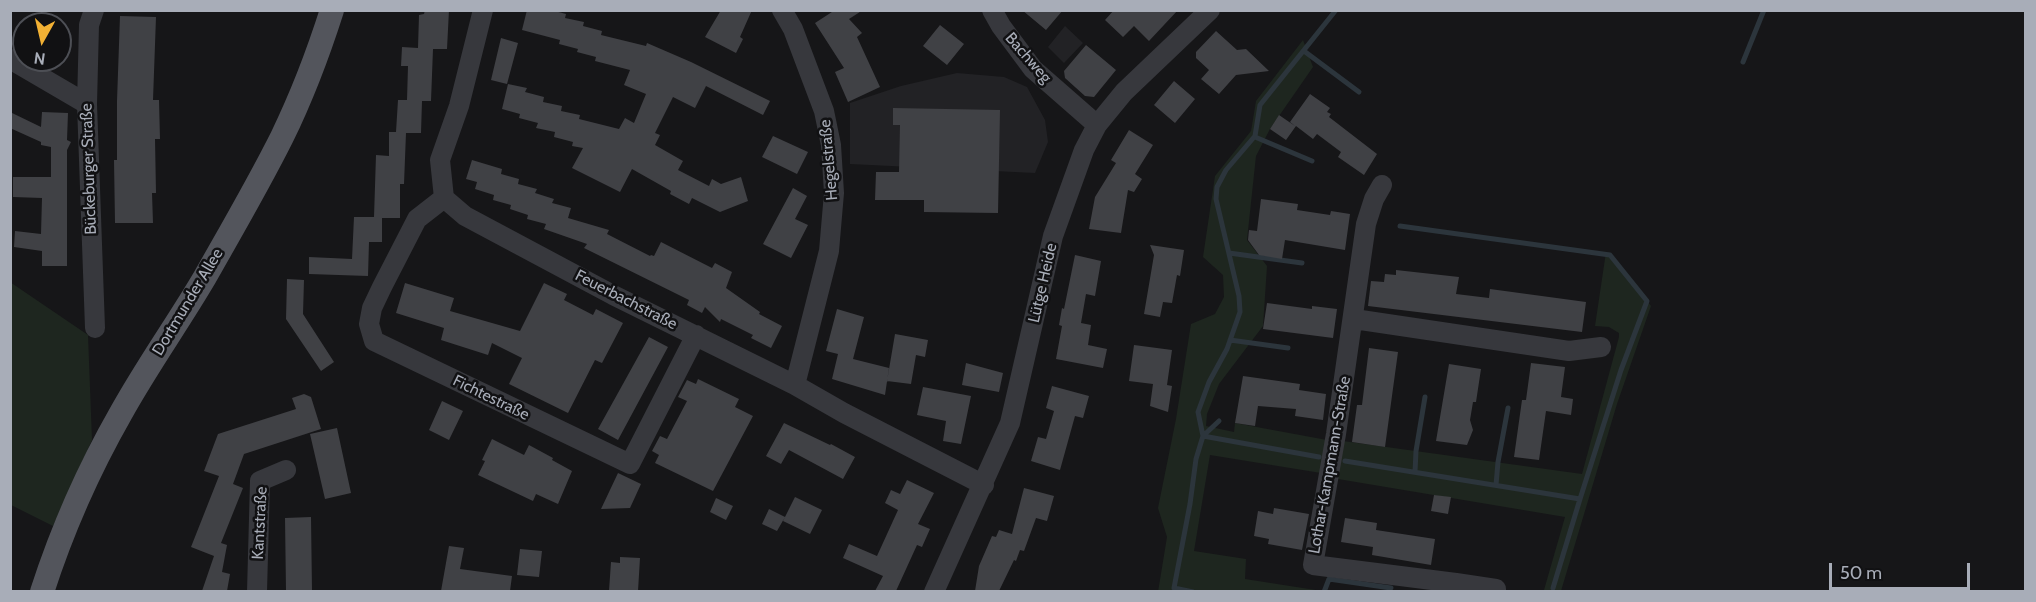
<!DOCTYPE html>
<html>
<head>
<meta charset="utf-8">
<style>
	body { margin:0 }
	#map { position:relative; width:2036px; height:602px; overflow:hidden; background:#161618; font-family:Cabin,sans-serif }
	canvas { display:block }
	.frame { position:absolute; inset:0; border:12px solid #a8adb8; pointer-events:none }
	.north { position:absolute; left:12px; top:12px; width:60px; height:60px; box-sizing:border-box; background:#111113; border:2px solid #4d4f55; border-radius:50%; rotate:188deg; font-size:16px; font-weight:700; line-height:24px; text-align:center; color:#a8adb8 }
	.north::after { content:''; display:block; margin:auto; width:21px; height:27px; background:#f2b134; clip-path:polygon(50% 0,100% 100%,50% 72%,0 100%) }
	.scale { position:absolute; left:1829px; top:563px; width:141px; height:27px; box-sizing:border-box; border:3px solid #a8adb8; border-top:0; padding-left:8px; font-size:18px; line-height:21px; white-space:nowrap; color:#a8adb8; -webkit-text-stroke:4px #111113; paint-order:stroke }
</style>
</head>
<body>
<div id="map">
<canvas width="2036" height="602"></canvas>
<div class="frame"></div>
<div class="north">N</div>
<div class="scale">50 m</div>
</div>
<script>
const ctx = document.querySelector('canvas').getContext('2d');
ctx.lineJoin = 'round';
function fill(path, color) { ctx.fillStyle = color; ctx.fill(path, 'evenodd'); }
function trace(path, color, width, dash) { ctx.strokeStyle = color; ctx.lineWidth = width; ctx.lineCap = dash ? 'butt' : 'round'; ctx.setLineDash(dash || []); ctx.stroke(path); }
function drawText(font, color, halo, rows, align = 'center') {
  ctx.font = font + ' Cabin,sans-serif'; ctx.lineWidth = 5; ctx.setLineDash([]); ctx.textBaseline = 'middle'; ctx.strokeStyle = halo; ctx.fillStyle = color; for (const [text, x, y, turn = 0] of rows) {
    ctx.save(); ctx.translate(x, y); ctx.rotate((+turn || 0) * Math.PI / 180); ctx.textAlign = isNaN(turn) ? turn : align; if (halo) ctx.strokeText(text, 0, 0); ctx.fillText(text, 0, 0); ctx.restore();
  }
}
fill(new Path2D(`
	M1065,26L1083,43L1064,63L1048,47Z
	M957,73L1004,77L1027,87L1045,120L1048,142L1035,173L850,164V103L901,86Z`), '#222225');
fill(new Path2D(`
	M1303,40L1313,67L1270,129L1256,156L1247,240L1267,266L1263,326L1219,384L1207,414L1206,426L1234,432L1235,423L1327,440L1321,473L1210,455L1194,551L1246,559L1245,579L1322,591L1158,592L1167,537L1158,508L1176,419L1191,324L1215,314L1224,297L1223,275L1203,257L1215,176L1251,131L1256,101Z
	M1606,252L1611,253L1651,306L1617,404L1561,591L1544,590L1565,517L1338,479L1343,441L1582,474L1619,337V333L1609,327L1595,326Z
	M10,282L88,335L92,440L53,526L11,505Z`), '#1e261f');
trace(new Path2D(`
	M1304,51L1359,92
	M1743,62L1764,10
	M1255,137L1312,161
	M1400,226L1610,255L1647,301L1621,370L1580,499
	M1229,253L1302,263
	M1230,340L1288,348
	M1319,457L1203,436L1198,412L1209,382L1227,349L1240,312L1239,296L1216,199L1217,187L1226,170L1255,136L1260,105L1336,10
	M1345,461L1580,499L1553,588
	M1415,472L1416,451L1425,397
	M1496,485L1498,462L1508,408
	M1193,592L1174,588L1190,504L1196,459L1203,436L1219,421
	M1324,592L1329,579L1391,588`), '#2c353c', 5);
fill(new Path2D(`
	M425,10H449L447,49H433L431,101H422L421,133H406L404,184H400V218H382V242H369L368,276L309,274V257L352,259L354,217H374L376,155L389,156V132H396L398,100H407L408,66H401L402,47L418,48L419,15L424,14Z
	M527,10H551L566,14L565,18L584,22L583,26L602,31L601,35L646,46L647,43L691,62L770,101L763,115L706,86L695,108L673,97L655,133L660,135L655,145L683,161L678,170L709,186L712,179L721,184L741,177L748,201L720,212L692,198L689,204L670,194L671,191L632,169L620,192L572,168L583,148L572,146L573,142L554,137L555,132L536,128L538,123L519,118L520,114L502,109L508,84L527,88L525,92L544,97L543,102L562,106L561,111L580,115L579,119L619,129L625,118L634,123L646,94L624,85L630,70L595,61L596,57L577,52L578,49L559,44L560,40L522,30Z
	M721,10H752L740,37L743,39L736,53L705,37Z
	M835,10H863L849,19L862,33L857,37L880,87L848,102L835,72L844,68L815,23Z
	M1022,10H1063L1046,30Z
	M1114,10H1178L1149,41L1134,26L1123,37L1105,20Z
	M120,16L156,17L153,100H159L160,139H155L156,193H152L153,223H115L114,160H117V101Z
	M940,25L964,44L947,65L923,46Z
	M1216,31L1237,50L1246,49L1269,71L1236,75L1219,94L1201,79L1209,70L1196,58V52Z
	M501,38L518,43L507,84L491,80Z
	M1086,45L1116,70L1094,97L1085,96L1065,78L1064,71Z
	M1174,81L1195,99L1175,123L1154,105Z
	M1310,94L1330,108L1327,112L1331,114L1329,117L1377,154L1364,175L1338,157L1341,152L1317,134L1313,139L1296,126L1286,140L1270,129L1279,115L1295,126L1290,122Z
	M893,108L1000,110L998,213L924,212V200H875L876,172H899L900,125H893Z
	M10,112L41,127L42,112L68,113L67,140L71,142L67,150V266H42V251L14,247L15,231L41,234L42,198L13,197V177H51V147L41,145V142L10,128Z
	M1129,130L1153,145L1135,174L1142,179L1134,192L1128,190L1121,233L1089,229L1095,197L1116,163L1111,160Z
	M773,136L808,152L797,174L762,157Z
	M472,160L502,169L501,174L519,179L518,184L537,189L535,193L554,199L552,203L571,208L568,218L609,230L607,234L650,256L651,255L654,256L661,242L712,268L715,263L732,272L726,288L760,312L759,314L782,326L771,348L751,338L753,335L721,319L720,322L705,307L702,313L687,305L689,300L584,248L587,244L544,229L546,224L527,219L528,215L510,209L511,205L493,200L494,195L475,189L477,182L466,179Z
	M793,188L807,196L795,219L808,225L791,258L763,244Z
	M1261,199L1298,204L1297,210L1330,215L1331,211L1350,214L1345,250L1285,240L1282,259L1259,255L1248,240L1249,230L1257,231Z
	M1150,245L1184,250L1180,276L1177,275L1172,303L1163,302L1160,317L1144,314L1154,255Z
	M1075,255L1101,261L1095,296L1086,294L1081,323L1091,325L1088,345L1107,349L1103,368L1056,359L1062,326L1059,325L1062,308L1064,309Z
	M1396,270L1459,277L1456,294L1489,298L1490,289L1586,302L1582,332L1368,306L1371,281L1384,282L1385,274L1396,275Z
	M287,279L304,280L303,314L334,362L321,371L286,319Z
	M405,283L454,298L450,311L520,331L544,283L567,294L564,300L593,315L596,309L623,323L602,363L595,360L568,413L509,384L522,358L492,343L488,355L441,340L444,328L396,313Z
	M1267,303L1312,309V306L1337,309L1333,338L1263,329Z
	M837,309L864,317L853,359L889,368L885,395L832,379L838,354L826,351Z
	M895,334L928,340L925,357L916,355L911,384L887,381Z
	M649,337L668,347L618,440L598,429Z
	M1134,345L1172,350L1167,385L1172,386L1168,412L1150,406L1153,384L1129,381Z
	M1369,348L1398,352L1385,447L1352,442L1357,405H1362Z
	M966,363L1003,373L999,392L962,385Z
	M1531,363L1565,367L1561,397L1573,399L1571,415L1546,411L1539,460L1514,457L1522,400H1526Z
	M1449,364L1481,369L1476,402H1473L1470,420L1473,430L1467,445L1436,441Z
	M1243,376L1300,384L1299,390L1326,394L1323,420L1295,416L1296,409L1258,406L1255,426L1235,423Z
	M698,379L739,399L735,407L753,416L713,491L655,463L659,455L652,451L660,436L667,439L687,401L678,397L687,380L696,384Z
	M1052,386L1089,396L1083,418L1075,416L1060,470L1031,461L1038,437L1046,439L1054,411L1046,408Z
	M923,387L971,396L961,444L943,441L946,421L917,415Z
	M304,394L311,397L321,429L244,454L233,484L243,488L221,543L227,545L222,572L230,574L227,591H202L214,556L191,547L219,476L204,471L218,434L296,409L292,398Z
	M442,401L463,411L449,440L429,430Z
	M784,423L830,445L831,444L855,457L843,479L789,450L781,464L766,456Z
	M337,428L351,493L325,499L310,434Z
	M492,439L524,455L529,445L553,458L552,460L572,471L558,504L536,494L533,501L478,475L485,461L482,460Z
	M618,473L641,484L630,508L601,509Z
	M907,480L934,493L918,524L930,529L922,547L917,545L896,591H875L883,576L843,558L849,544L877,556L898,510L885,503L891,490L900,494Z
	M1024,488L1054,496L1047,521L1036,518L1024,551L1020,550L1016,561L1014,560L999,591H975L979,566L992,536L996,537L999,530L1012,534Z
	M1434,495L1451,497L1448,514L1431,511Z
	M795,497L822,510L810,534L783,521Z
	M716,498L733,506L726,520L710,512Z
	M1274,508L1309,514L1302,550L1268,544L1269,539L1254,536L1258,511L1273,514Z
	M769,509L785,517L777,531L762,524Z
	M311,517L312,591H286L285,518Z
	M1345,518L1377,523L1376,530L1435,539L1431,565L1372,555L1373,547L1341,542Z
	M449,546L464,548L460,569L512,576L510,591H441Z
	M520,549L542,551L539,577L517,575Z
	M620,557L640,558L638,591H609L611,562L620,563Z`), '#404145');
trace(new Path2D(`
	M94,10L89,25L87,104L95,328
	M483,10L459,106L440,160L444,198L465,216L613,295L795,385L844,413L984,485
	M782,10L793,29L824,111L831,145L834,193L829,251L795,385
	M992,10L1001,26L1033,69L1097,125
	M10,59L87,104
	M1382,185L1374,199L1366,224L1336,434L1313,565L1456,583L1453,592
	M444,198L417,219L382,287L372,308L369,324L374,341L630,464L696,335
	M1354,319L1569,351L1601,347
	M1456,583L1496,589
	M257,592L260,481L286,470
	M934,592L1010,423L1053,236L1084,150L1097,125L1124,92L1210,10`), '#37383d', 20);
trace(new Path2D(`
	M42,592C62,530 89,469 121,413C147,366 178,323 205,277C231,231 258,185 282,137C302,96 318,54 332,10`), '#53555c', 24);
drawText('16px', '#a8adb8', '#111113', [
	["Bachweg",1028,58,49],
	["Hegelstraße",829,160,-95],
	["Bückeburger Straße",89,169,-92],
	["Lütge Heide",1043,283,-77],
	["Feuerbachstraße",626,300,27],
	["Dortmunder Allee",188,302,-59],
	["Fichtestraße",491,398,26],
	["Lothar-Kampmann-Straße",1330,465,-80],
	["Kantstraße",260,523,-87]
]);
</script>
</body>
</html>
